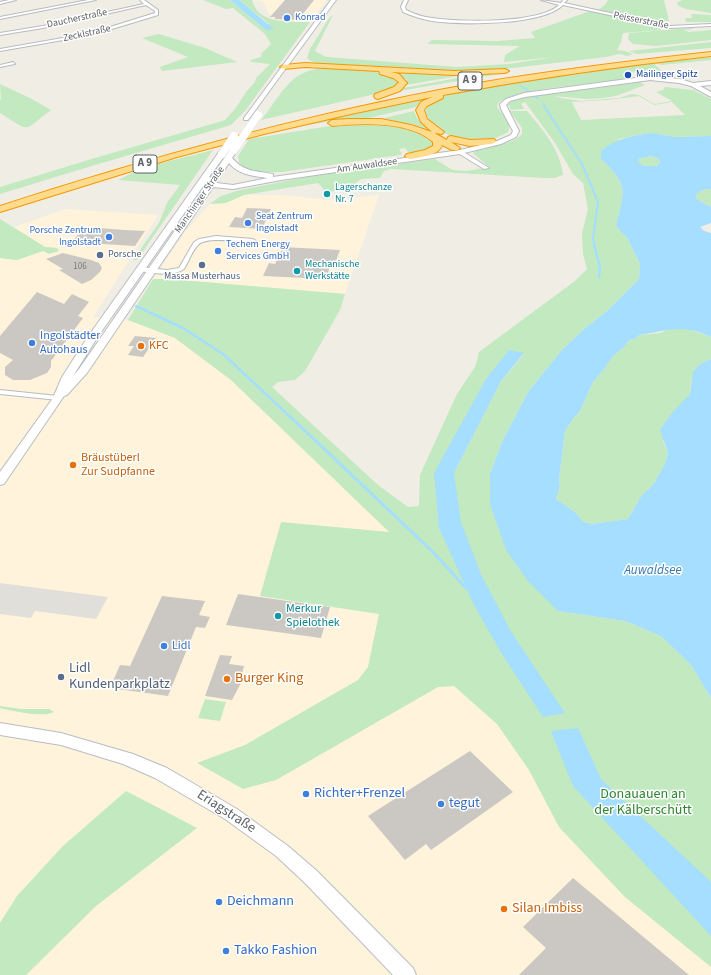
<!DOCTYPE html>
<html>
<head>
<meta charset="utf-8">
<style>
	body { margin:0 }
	canvas { display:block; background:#f0ede5 }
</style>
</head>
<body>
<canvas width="711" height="975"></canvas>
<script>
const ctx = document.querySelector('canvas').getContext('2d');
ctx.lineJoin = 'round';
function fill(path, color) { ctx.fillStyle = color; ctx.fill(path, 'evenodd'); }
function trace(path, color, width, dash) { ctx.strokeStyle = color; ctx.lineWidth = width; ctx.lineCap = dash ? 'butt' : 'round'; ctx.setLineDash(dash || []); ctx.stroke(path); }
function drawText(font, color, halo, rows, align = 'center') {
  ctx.font = font + ' "Source Sans 3",sans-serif'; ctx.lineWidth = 3; ctx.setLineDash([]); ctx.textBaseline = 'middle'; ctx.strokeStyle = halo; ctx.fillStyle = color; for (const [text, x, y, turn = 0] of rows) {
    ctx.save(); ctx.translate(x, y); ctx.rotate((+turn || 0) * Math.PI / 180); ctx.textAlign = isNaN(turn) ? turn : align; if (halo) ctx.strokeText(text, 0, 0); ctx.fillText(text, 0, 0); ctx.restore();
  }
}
fill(new Path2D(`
	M251,0H327L310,22L273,20L262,1Z
	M244,195H282L329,200L379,195L345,294L169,279H153L186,231L210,204L226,203Z
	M66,209L158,215L93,317L128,320L175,338L231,380L390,532L260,596L379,614L368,667L358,680L245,745L198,763L276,780L438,687L454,686L512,737L559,827L625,897L711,967V975H26L96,906L197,828L126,791L63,846L17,896L0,923V258L17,260L43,251L57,248L45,247L14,227Z`), '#fff4db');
fill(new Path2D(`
	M0,583L108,597L96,619L35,611L31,618L0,614Z`), '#e1dfd9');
fill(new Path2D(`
	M203,0H230L266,30L268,23L239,0H252C258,25 290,21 310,22L245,111L231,125L85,168L0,194V187L95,158L222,121L225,120L235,109L247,91L255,82L256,78L270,64L252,62L250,60L261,57L262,53L271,44L265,34L233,8L226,9Z
	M608,0H664L669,21L665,22L669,26L636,20L598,10L605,5Z
	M682,0H711V13L686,9L679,6L677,3Z
	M590,11L619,18L624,22L632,23H644L662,27L661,30L623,33L621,42L617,50L625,51L633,54L628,56L619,54L606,57L478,72L439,71L320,64L311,61L307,58L310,49L329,18L333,15L315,51L326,57L457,67L509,64L555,57L504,62L505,55L520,46L427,44L432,40L498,41L535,38L531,32Z
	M691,14L711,15V22H686L685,18H694H692Z
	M692,28L693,29L684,30L689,32L711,30V40L656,46L633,44L628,39L629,33Z
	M159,34L205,48L237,62L162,71L160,67L188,57L142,38Z
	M711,42V48L637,54L629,51Z
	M711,57V60L661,65L655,63Z
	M653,63L664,73C653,74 642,69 631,72C627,74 626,78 621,80C596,83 514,89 498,103L497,107C502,115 513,122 508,132C498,138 485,142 473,142C468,141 460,140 455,138C446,135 417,116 429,105C442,91 486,87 505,84C554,76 603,69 653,63Z
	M317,69C334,69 378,68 393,76C395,77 397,81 400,82L397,86L380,93L261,120C278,100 288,73 317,69Z
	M382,70L469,74L406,85L407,80L402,76Z
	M485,73H505L399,91L403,88Z
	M638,81L645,85L616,96L603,98L587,99L554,96L561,98L581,101L619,98L632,94L639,95L654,104L672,101L656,92L663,90L665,87L693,90L711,99V136L676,137L650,133L638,135L619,139L601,159C630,186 624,191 616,226L628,239L640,264L639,279L607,311L584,329L562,350L528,392L502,442L490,474V504L558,611L625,621L661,636L691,665L711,698V967L625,897L559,827L529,770L497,724L454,686L438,687L276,780L243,789L197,763L245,745L358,680L368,667L379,614L260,596L281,522L389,532L231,380L175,338L128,320L153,279H169L345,294L340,310L305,371L295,380L278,382L272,387L378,485L408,507L419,506L420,475L457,394L475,367L479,352L575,281L587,269L583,254L582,233L588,209L583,183L573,174L555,143L525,102L521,104L524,108L523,109L511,110L508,104L514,100L525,97ZM639,96L654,105L672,102L685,115L581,120L572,102L607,100ZM509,350L524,354L501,381L454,473Z
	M0,84L30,98L51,110C22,132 32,133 0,113V100L1,99Z
	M427,98L416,107L364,119L326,122L295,127Z
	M414,111L417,118L420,122L447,140L432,131L412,124L376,120Z
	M510,111H527C543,130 560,149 563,175L554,178H544L391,169L384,171L380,178L361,179L347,190L326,192L318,183L244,195L226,203L210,204L221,196L240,190L327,173L435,159L452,170L467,171L489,167L473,153C487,143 509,148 522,134V128Z
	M343,124C366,124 418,123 434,144L433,147C425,150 417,153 408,152L405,148L399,149L402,154L400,155L282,172H258L247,169L239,163L238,156L249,139Z
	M213,150L137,260H133L159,223L167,203L180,185L119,180C140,166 188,157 213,150Z
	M652,156L659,159L660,163C654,168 643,168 638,162V160L641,158Z
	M711,189V207L696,199V194L703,190Z
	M0,219L45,247L57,248L59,251L49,254L43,251L17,260L0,258Z
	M669,329H688L711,337V359L700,364L691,382L690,394L682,404L663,441L668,453L665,464L653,485L642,495L628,519L592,524L583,522L576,513L556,499L560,486L559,480L565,431L574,417L579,413L593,382L604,369L613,356L624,347L629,340L635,339L639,335L660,333Z
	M205,699L226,702L220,721L198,718Z
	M0,706L21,709H49L54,712C44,718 13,711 0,708Z
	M126,791L197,828L96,906L26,975H0V923L17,896L63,846Z`), '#c2e9c0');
fill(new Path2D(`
	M230,0H239L274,29L266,30Z
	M651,133L676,137L711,136V189L703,190L696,194V199L711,207V223L700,227L704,231L711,233V337C681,323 669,331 639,335L635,339L629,340L624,347L613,356L604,369L593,382L579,413L574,417L565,431L559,480L560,486L556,499L576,513L583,522L592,524L628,519L642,495L653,485L665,464L668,453L660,430L671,414L690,394L693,372L700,364L711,359V698L691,665L661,636L625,621L558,611L528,581L506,550L490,504V474L502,442L528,392L562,350L584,329L607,311L639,279L640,264L628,239L616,226C624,191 630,186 601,159V151C616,138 632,136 651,133ZM652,156L659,159L660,163L656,166H644L638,162V160L641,158Z
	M509,350L524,353L501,381L454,473L461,522L481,574L510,630L565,713L543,717L500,651L473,603L439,528L434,473L486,379Z
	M578,728L601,779L711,882V936L573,786L551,731Z`), '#a6deff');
trace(new Path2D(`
	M520,85L530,92
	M534,95L538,99
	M543,104L545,107`), '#a6deff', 1.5);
trace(new Path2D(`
	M544,106L582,164L598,202L593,239L595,246`), '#a6deff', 2);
trace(new Path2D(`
	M594,245L600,266L599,277
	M136,306L183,328L223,354L301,427`), '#a6deff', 2.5);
trace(new Path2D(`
	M300,426L433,552L466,588`), '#a6deff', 3);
fill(new Path2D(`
	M285,0H314L298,20L274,19L276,17H270Z
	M247,208L271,209L262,229L229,227L235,217L242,218Z
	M84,227L125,230L145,231L135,246L72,242Z
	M283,247L340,250L335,263H331L326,279L263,276L269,263L275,264Z
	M63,253L91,260L99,263L102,268L100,272L91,280L82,284L59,270L63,269L46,259Z
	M37,292L64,304L72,294L89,302L78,316L83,318L51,361V367L47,373L30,380H13L5,375V367L13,360L0,353V336Z
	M135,336L156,338L143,357L128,355L134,346H128Z
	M238,594L330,607L321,638L226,625Z
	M162,596L205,601L199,615L210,617L205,628L196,627L168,696L110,688L120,665L130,666Z
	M220,655L232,656L229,664L244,666L242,674H244L241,683L232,700L205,696Z
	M470,751L513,792L431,850L426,844L405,860L368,816Z
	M573,878L689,975H519L546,948L523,927Z`), '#cbc7c2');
const street = new Path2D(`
	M9,0H16L0,4V2Z
	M88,0H96L0,19V17Z
	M140,0H144L158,10V15L92,35L0,51V49L91,33L155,13V11L146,5L43,28L0,35V33L43,26L144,4Z
	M404,0H408L405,7L406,10C414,14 423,17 432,18C460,22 539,24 559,5L541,0L561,3L563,0H567L564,3L670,26L711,24V26L670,28L563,5C542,26 460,25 432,21C421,19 412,16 403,12L401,7Z
	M13,62L15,64L0,67V65Z
	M458,151H462L489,168L484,169L458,153Z
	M216,236L253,239L256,241L253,243C241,242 206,236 198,245C192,251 189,261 184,269C173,277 154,273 140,271L137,269L140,267L167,270L179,268L194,242L199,239Z
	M0,390L58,396L62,398L58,400L0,394Z`);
const secondary = new Path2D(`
	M331,0H336L248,120H244V118Z
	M650,76L680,79L693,83L711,81V85L700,86L711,92V97L691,86L679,83L650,80L525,97L510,101L506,105L519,131L516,137L501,144L460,154L281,180L233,189L213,187L87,373L67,395L64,396L4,484L0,485V472L53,398L62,377L87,338L219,152H225L226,154L209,177L211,178L231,148H234L238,150L232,158C244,172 256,171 273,174V177L460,150L497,141L511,135L513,131L501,109L500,104L506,99L524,93ZM229,163C239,175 254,176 268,178L233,185L217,183L216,182ZM206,182L208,183L79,369L73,376L97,338Z
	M0,723L61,733L133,754L167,768L237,809L288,846L317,871L413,968L416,975H393L305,883L276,856L225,819L155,778L123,764L61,745L0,735Z`);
const highway = new Path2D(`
	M711,52V56C621,66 532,79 443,95V98L427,106L424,110L427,119L444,132L442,134L435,133L436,134L447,140L448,137L451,136L470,140L494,139L496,141L494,143L491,144L470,146L451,142L460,148L458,150H452L442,145C439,156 420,157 410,159L407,158L405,156L407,154L425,150L433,146V142C410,121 361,123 332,126L328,123L332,120L349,119H381L411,125L432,132L421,122L416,110L421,102L432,97L351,114L264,134L177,157L0,212V206C144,159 290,119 439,90C529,73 620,62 711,52Z
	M305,63L455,71L505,69L509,71L505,73L455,75L391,72L399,74L407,83L400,91L378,99L375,98L374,96L375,94L394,87L399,82L393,78L380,74L379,71L305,67L284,69L280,67L284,65Z`);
trace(street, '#b7bbc0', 2);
trace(secondary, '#b8bcc2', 2);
trace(highway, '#f59800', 2);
fill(street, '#fff');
fill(secondary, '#fff');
fill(highway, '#ffdb8d');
const secondaryBridge = new Path2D(`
	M234,150L258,115
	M222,154L234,136`);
trace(secondaryBridge, '#b8bcc2', 8, []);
trace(secondaryBridge, '#fff', 8);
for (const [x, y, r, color] of [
	[287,18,4,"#3f7fe0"],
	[628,75,4,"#1a4fb4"],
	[327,194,4,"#0f9aa8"],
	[248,223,4,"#3f7fe0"],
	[109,237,4,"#3f7fe0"],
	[218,251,4,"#3f7fe0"],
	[100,255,4,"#5c6f8a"],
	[202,265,4,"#5c6f8a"],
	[297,271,4,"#0f9aa8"],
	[32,343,4,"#3f7fe0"],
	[141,346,4,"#e8710a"],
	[73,465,4,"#e8710a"],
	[278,616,4,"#0f9aa8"],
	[164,646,4,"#3f7fe0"],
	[61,677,4,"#5c6f8a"],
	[227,679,4,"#e8710a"],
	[306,794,4,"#3f7fe0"],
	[441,804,4,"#3f7fe0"],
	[219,902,4,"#3f7fe0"],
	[504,909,4,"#e8710a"],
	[226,951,4,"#3f7fe0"]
]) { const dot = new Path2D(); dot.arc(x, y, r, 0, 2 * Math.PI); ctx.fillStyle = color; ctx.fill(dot); trace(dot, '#fff', 1.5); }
drawText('9px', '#787b7d', null, [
	["106",80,267]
]);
drawText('10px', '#366cbe', '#fff', [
	["Konrad",295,18],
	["Seat Zentrum",256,217],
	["Ingolstadt",256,229],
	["Porsche Zentrum",101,231,"right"],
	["Ingolstadt",101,243,"right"],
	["Techem Energy",226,245],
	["Services GmbH",226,257]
], 'left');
drawText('10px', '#5d6266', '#fff', [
	["Daucherstraße",77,19,-12],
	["Peisserstraße",641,21,11],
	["Zecklstraße",87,34,-12],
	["Am Auwaldsee",367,166,-8],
	["Manchinger Straße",200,200,-55]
]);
drawText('10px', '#164399', '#fff', [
	["Mailinger Spitz",636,75]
], 'left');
drawText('10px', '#0d838f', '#fff', [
	["Lagerschanze",335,188],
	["Nr. 7",335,200],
	["Mechanische",305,265],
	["Werkstätte",305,277]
], 'left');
drawText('10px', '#4e5e75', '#fff', [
	["Porsche",108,255],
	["Massa Musterhaus",202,277,"center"]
], 'left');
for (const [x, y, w] of [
	[470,81,24],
	[145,164,24]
]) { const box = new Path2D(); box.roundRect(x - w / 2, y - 9, w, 18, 3); ctx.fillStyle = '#fff'; ctx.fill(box); trace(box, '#5d6266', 1); }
drawText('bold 11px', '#5d6266', null, [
	["A 9",470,81],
	["A 9",145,164]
]);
drawText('12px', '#366cbe', '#fff', [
	["Ingolstädter",40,336],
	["Autohaus",40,350],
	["Lidl",172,646]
], 'left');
drawText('12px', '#c56008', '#fff', [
	["KFC",149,346],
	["Bräustüberl",81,458],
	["Zur Sudpfanne",81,472]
], 'left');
drawText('12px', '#0d838f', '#fff', [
	["Merkur",286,609],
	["Spielothek",286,623]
], 'left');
drawText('italic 13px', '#387ab0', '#fff', [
	["Auwaldsee",653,571]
]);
drawText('14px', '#4e5e75', '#fff', [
	["Lidl",69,669],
	["Kundenparkplatz",69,685]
], 'left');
drawText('14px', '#c56008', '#fff', [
	["Burger King",235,679],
	["Silan Imbiss",512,909]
], 'left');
drawText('14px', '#366cbe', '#fff', [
	["Richter+Frenzel",314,794],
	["tegut",449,804],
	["Deichmann",227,902],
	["Takko Fashion",234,951]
], 'left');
drawText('14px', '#30832f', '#fff', [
	["Donauauen an",643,795],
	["der Kälberschütt",643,811]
]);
drawText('14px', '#5d6266', '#fff', [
	["Eriagstraße",226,812,33]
]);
</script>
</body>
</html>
